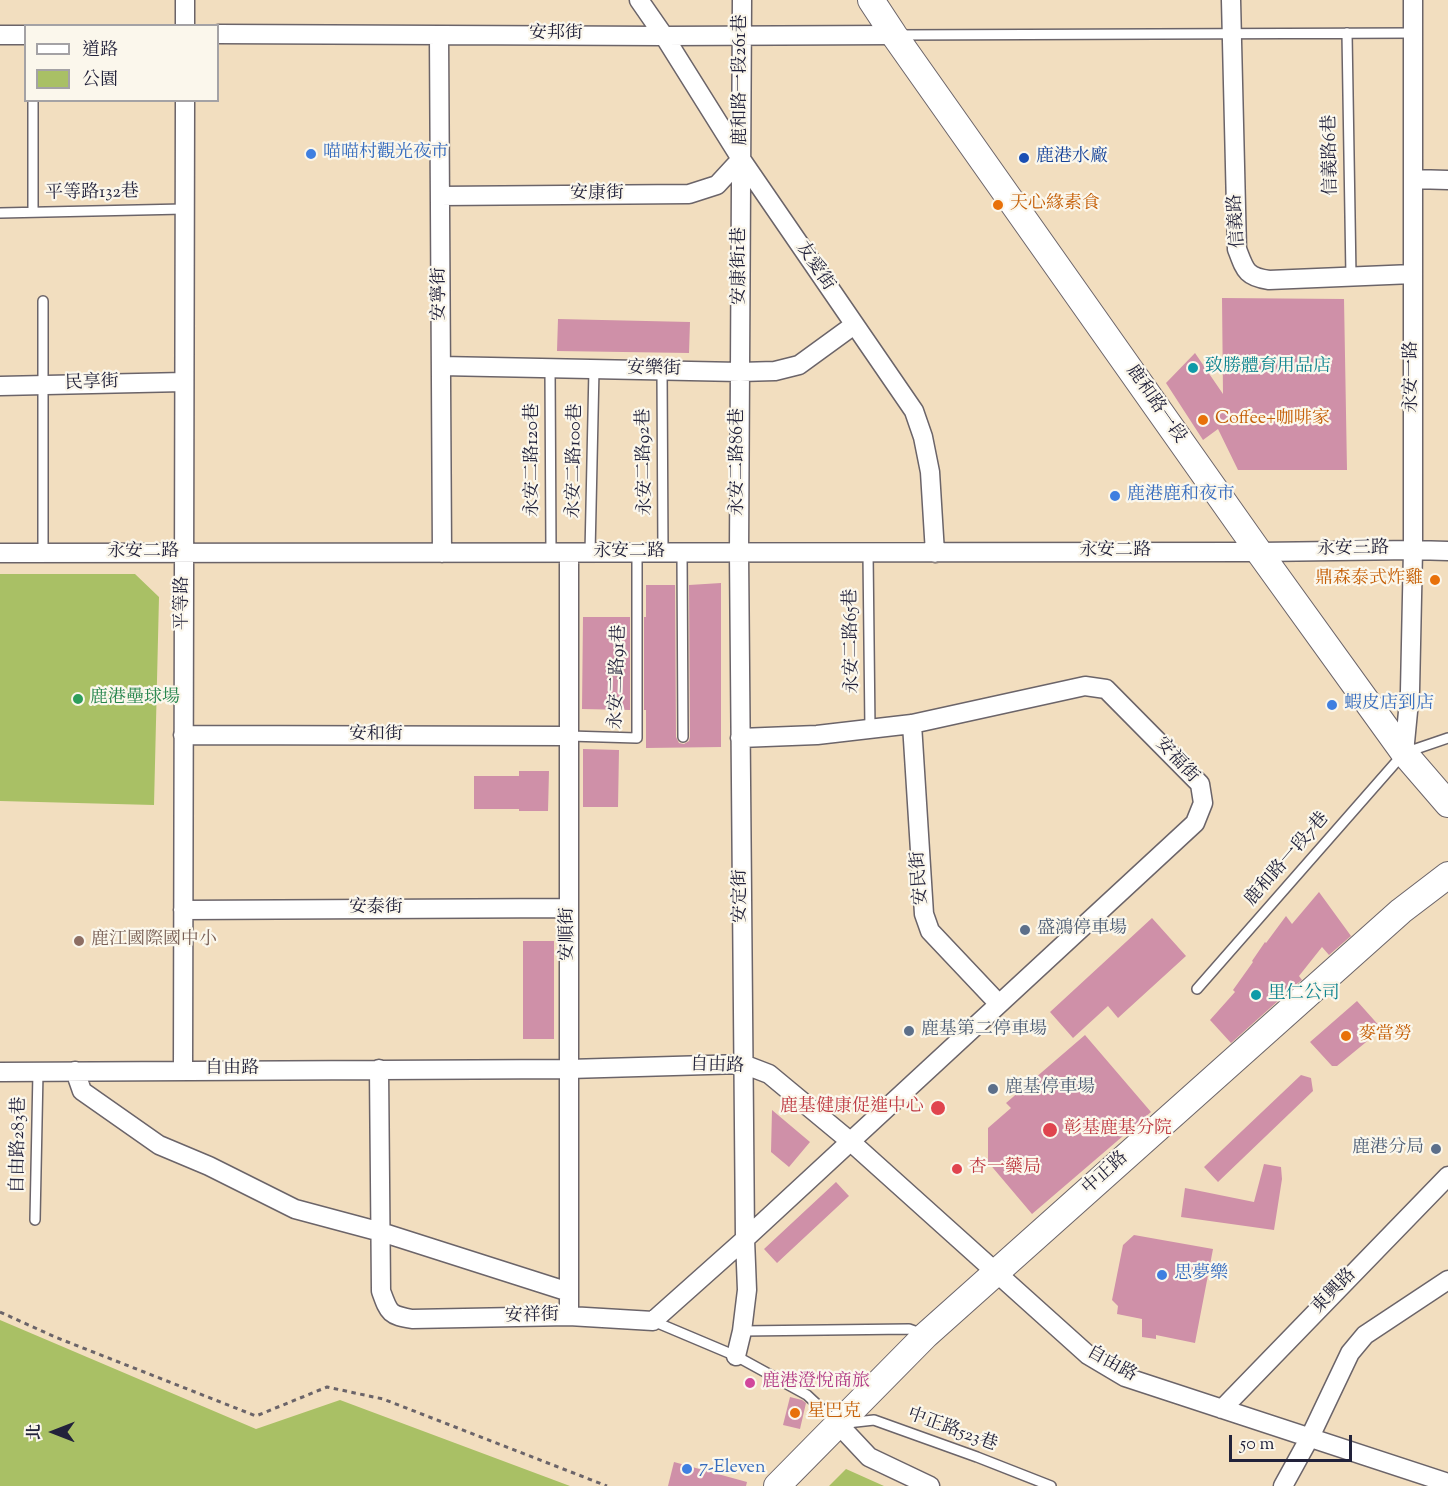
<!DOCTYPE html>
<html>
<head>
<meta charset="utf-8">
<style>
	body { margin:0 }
	#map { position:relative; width:1448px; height:1486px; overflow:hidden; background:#f2debf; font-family:"Sorts Mill Goudy","Noto Serif TC",serif }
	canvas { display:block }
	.legend { position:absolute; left:24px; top:24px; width:195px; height:78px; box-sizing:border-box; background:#fbf7ec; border:2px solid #a4a2a5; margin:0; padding:8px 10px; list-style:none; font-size:18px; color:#22223b }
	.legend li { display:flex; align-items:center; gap:12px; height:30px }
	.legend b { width:30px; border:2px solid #a4a2a5 }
	.north { position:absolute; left:24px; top:1402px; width:60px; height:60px; -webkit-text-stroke:4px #fbf7ec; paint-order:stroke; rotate:270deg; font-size:16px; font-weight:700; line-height:24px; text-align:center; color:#22223b }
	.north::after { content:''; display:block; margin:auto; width:21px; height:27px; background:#22223b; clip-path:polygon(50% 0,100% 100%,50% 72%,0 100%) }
	.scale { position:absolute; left:1229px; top:1435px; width:123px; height:27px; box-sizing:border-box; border:3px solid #22223b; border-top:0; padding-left:8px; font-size:18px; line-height:21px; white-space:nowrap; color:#22223b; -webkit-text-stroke:4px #fbf7ec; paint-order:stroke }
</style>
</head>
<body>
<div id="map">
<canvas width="1448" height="1486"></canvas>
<ul class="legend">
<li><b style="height:8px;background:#fff"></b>道路</li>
<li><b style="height:16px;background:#a9c065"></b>公園</li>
</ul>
<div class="north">北</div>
<div class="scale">50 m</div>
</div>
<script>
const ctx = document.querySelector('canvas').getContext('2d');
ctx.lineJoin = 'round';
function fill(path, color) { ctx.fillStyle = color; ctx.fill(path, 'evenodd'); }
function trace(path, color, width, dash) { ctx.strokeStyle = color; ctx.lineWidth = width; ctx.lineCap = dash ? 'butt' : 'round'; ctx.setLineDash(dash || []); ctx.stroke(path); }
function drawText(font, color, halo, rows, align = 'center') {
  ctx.font = font + ' "Sorts Mill Goudy","Noto Serif TC",serif'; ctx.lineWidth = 4.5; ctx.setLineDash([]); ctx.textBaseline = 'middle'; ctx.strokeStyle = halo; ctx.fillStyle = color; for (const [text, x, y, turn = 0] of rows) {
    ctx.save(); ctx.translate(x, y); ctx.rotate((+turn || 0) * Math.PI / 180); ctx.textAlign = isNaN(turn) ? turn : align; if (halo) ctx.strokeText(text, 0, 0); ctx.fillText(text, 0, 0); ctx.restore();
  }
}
fill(new Path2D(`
	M0,574H135L159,597L154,805L0,801Z
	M0,1320L256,1429L340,1400L570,1486H0Z
	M846,1469L884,1486H829Z`), '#a9c065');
fill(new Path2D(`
	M1222,298L1344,299L1347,470H1238L1218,429L1203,440L1166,383L1195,353L1223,394Z
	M558,319L690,322L689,353L557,351Z
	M721,583V747L646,748V710H644V617H646V585H675L676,737L679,743L684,744L689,741L690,737L689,585Z
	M583,617H630V710L582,709Z
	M583,749L619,750L618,807H583Z
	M519,771H549L548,811H519V809H474V776H519Z
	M1319,892L1351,936L1329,955L1322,947L1299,976L1302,980L1278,998L1279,1000L1231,1043L1210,1020L1235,992L1233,990L1253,962L1252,961L1265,942L1266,943L1286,916L1292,924Z
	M1152,918L1186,956L1118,1018L1108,1006L1073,1038L1050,1012Z
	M523,941H554V1039H523Z
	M1357,1001L1382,1029L1337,1066H1332L1310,1042Z
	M1085,1035L1151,1112L1032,1214L988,1162V1128L1011,1108L1006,1103Z
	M1301,1075L1311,1078L1313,1091L1218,1182L1204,1167Z
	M772,1110L810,1142L789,1167L771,1152Z
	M1264,1164L1281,1167L1282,1179L1274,1230L1181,1217L1185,1188L1254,1202Z
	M836,1182L849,1196L777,1263L764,1249Z
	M1134,1235L1213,1249L1195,1343L1156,1335V1339L1142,1337V1319L1117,1314L1118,1306L1112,1300L1123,1245Z
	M790,1397L802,1400L806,1403L800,1429L783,1425Z
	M674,1462L747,1482L746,1486H668Z`), '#cf90a8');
const service = new Path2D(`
	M1347,33L1351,277
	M897,35L1414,33
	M33,100V212
	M0,213L184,209
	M43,301V554
	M550,368L551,553
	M662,370L663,553
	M590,553L594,369
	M682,553L683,737
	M868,553L870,730
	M569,736L637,738V553
	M1197,989L1404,753L1448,738
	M35,1220L38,1072
	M653,1321L736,1356L807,1395L838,1424L874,1420L977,1457L1051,1486
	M742,1331L909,1329L923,1334`);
const minor = new Path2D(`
	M639,0L664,36L741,159L914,411L923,437L930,472L935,553
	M1231,0L1237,249C1245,270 1246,277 1269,280L1413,274
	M185,26V0
	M218,34L664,36L894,35
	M0,35H26
	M439,35L442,553
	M1413,179L1448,180
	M440,196L689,194L717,185L741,159
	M441,366L740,372L775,371L799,365L854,325
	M0,386L184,382
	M0,553L1259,552L1413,550L1448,551
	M912,724L924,914L930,931L999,1004
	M183,735L569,736
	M1404,753L1410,691L1413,550V0
	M183,910L569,908
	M379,1069L381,1291C389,1313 389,1315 412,1319L569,1316L653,1321L745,1239L1195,823L1203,803L1200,784L1106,689L1085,686L912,724L817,735L740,738
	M183,1070L185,100
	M75,1071L82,1091L159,1145L209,1166L295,1209L381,1232L569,1292
	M0,1072L569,1069L743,1064L769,1074L851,1142L1088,1355L1125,1377L1448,1483
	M569,1316V553
	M736,1356L742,1331L747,1290L745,1239L739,553L742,0
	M1222,1409L1448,1176
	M838,1424L869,1457L930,1486
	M1283,1486L1310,1437L1350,1353L1365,1335L1448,1280`);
const secondary = new Path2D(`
	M871,0L894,35L1259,552L1404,753L1448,804
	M777,1486L926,1335L1401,911L1448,875`);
trace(service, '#6b6469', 12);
trace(minor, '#6b6469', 21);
trace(secondary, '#6b6469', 28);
trace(new Path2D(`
	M0,1312L55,1337L256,1416L327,1387L383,1399L607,1486`), '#6b6469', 3, [4.5, 4.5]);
trace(service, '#fff', 9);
trace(minor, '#fff', 18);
trace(secondary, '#fff', 26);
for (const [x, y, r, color] of [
	[311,154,6,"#3f7fe0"],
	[1024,158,6,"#1a4fb4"],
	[998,205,6,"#e8710a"],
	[1193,368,6,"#0f9aa8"],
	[1203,420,6,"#e8710a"],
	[1115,496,6,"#3f7fe0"],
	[1435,580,6,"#e8710a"],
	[78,699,6,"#2e9e5b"],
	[1332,705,6,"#3f7fe0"],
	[1025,930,6,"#5c6f8a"],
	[79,941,6,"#8d6e63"],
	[1256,995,6,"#0f9aa8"],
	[909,1031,6,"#5c6f8a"],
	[1346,1036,6,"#e8710a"],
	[993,1089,6,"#5c6f8a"],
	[938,1108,8,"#e0444e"],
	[1050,1130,8,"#e0444e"],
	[1436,1149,6,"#5c6f8a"],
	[957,1169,6,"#e0444e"],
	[1162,1275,6,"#3f7fe0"],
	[750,1383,6,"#d1479c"],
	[795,1413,6,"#e8710a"],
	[687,1469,6,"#3f7fe0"]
]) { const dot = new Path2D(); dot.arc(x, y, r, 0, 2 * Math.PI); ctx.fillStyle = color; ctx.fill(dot); trace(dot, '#fbf7ec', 2); }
drawText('18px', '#22223b', '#fbf7ec', [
	["安邦街",556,35],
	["鹿和路一段261巷",742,80,-90],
	["信義路6巷",1332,155,-91],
	["平等路132巷",92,194,-1],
	["安康街",597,195],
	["信義路",1238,221,-94],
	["安康街1巷",741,266,-90],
	["友愛街",814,267,56],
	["安寧街",441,294,-90],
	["安樂街",654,370,1],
	["永安一路",1413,377,-90],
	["民享街",92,384,-2],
	["鹿和路一段",1155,405,55],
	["永安二路120巷",534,460,-90],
	["永安二路100巷",576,461,-89],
	["永安二路92巷",646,462,-91],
	["永安二路86巷",739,462,-90],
	["永安三路",1353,550,-1],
	["永安二路",1115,552],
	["永安二路",143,553],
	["永安二路",629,553],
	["平等路",184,603,-90],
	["永安二路65巷",853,641,-91],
	["永安二路91巷",619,677,-88],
	["安和街",376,736],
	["安福街",1176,761,47],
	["鹿和路一段7巷",1288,860,-49],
	["安民街",921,878,-94],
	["安定街",742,896,-90],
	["安泰街",376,909],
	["安順街",569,934,-90],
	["自由路",717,1067,2],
	["自由路",232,1070],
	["自由路283巷",20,1145,-89],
	["中正路",1106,1174,-42],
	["東興路",1335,1292,-46],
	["安祥街",532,1317,-1],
	["自由路",1111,1365,29],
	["中正路523巷",952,1431,20]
]);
drawText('18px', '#366cbe', '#fbf7ec', [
	["喵喵村觀光夜市",323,154],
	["鹿港鹿和夜市",1127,496],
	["蝦皮店到店",1344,705],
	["思夢樂",1174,1275],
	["7-Eleven",699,1469]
], 'left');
drawText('18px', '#164399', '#fbf7ec', [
	["鹿港水廠",1036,158]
], 'left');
drawText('18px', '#c56008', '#fbf7ec', [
	["天心緣素食",1010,205],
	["Coffee+咖啡家",1215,420],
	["鼎森泰式炸雞",1423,580,"right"],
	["麥當勞",1358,1036],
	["星巴克",807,1413]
], 'left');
drawText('18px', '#0d838f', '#fbf7ec', [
	["致勝體育用品店",1205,368],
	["里仁公司",1268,995]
], 'left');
drawText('18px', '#27864d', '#fbf7ec', [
	["鹿港壘球場",90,699]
], 'left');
drawText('18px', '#4e5e75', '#fbf7ec', [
	["盛鴻停車場",1037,930],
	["鹿基第二停車場",921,1031],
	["鹿基停車場",1005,1089],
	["鹿港分局",1424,1149,"right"]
], 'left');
drawText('18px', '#785e54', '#fbf7ec', [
	["鹿江國際國中小",91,941]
], 'left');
drawText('18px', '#be3a42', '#fbf7ec', [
	["鹿基健康促進中心",924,1108,"right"],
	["彰基鹿基分院",1064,1130],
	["杏一藥局",969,1169]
], 'left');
drawText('18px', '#b23c85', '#fbf7ec', [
	["鹿港澄悅商旅",762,1383]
], 'left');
</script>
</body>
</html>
